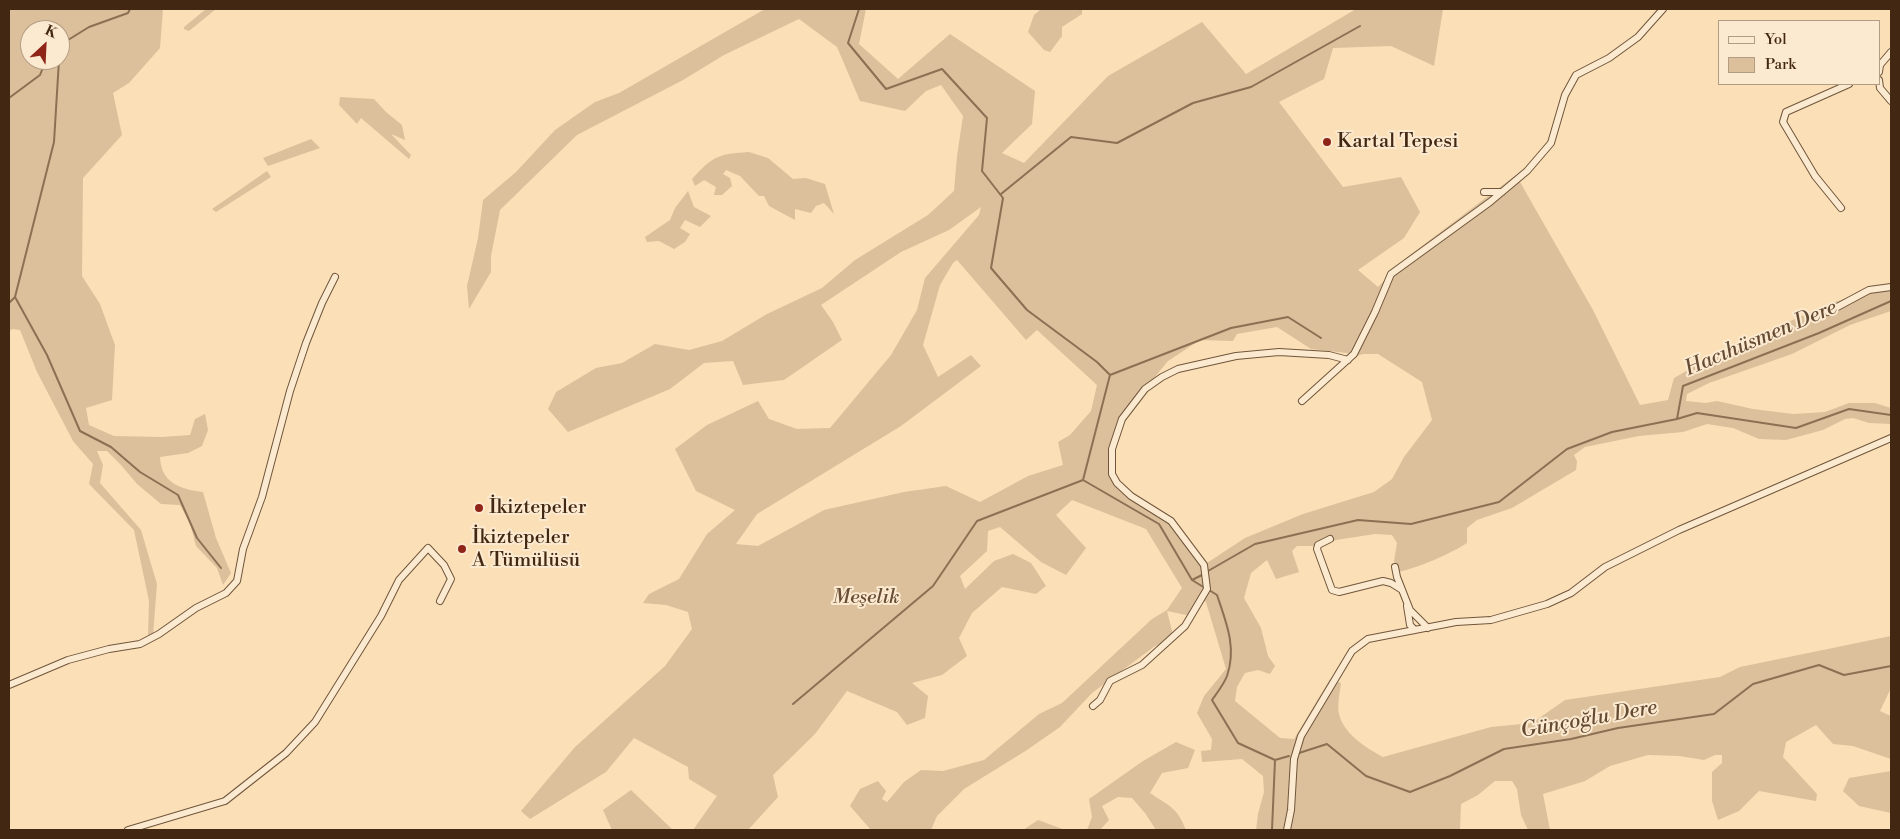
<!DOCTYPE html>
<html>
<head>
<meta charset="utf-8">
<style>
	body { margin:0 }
	#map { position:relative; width:1900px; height:839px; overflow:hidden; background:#fadfb7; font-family:"Libre Bodoni",serif }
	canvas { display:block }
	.frame { position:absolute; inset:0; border:10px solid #422712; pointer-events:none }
	.legend { position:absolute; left:1718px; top:20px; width:162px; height:65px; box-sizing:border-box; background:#fcead0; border:1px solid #b29c84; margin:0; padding:6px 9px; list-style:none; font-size:15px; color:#422712 }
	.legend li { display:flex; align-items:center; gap:10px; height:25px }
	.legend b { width:25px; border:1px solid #b29c84 }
	.north { position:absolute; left:20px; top:20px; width:50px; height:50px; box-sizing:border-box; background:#fcead0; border:1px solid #b29c84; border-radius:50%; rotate:25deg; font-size:14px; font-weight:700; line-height:20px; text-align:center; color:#422712 }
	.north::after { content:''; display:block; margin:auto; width:18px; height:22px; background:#8f2418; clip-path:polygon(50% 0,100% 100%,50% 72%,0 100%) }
</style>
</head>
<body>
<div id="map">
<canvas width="1900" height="839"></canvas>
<div class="frame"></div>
<ul class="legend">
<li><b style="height:6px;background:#fcead0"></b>Yol</li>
<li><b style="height:14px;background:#dbc09b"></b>Park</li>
</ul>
<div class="north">K</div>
</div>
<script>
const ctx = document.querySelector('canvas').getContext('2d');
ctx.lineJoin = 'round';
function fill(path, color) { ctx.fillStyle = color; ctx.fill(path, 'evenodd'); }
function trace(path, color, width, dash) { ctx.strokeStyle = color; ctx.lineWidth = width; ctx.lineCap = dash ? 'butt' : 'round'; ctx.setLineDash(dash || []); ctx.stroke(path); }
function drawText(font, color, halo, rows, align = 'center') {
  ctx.font = font + ' "Libre Bodoni",serif'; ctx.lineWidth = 4; ctx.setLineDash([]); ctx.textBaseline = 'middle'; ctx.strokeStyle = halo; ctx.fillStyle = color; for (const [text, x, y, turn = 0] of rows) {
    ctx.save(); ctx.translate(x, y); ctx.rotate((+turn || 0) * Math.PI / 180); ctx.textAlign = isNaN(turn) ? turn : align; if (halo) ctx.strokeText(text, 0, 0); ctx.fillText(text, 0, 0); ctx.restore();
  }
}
fill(new Path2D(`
	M9,9H163L160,48L129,83L113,93L122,135L83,178L82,276L100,304L115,345L112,400L86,408L89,425L114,436L162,437L190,435L195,419L205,414L208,430L202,446L188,453L160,457C161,483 180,489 203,492L216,538L231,573L223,585L217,568L196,546L190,523L180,505L161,504L137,484L121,465L107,451H97L103,465L100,483L141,530L157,584L153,635L148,636L149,601L134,530L89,484L93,464L73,441L37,372L20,330L12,329L9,332ZM30,30H60V60H30Z
	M206,9H216L189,31L184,29V27Z
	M765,9H866L859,44L898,79L950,34L1035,91L1032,124L1002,153L1024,163L1108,76L1202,22L1246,74L1356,9H1443L1434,66L1391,46L1333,48L1324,79L1279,102L1343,187L1401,177L1420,212L1404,238L1358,270L1378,287L1406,258L1516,175L1593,310L1640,405L1668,400L1674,378L1718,353L1829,304L1891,283V311L1850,325L1792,354L1709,383L1687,394L1686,401L1706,403L1717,401L1753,409L1793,414L1825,412L1849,403H1875L1891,408V424L1869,423L1853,418L1845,419L1823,430L1786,440L1759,439L1733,428L1707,424L1683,432L1639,436L1585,447L1574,455L1577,461L1576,470L1512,508L1477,520L1467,528V543C1450,554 1418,568 1398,572L1394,561L1397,543L1392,535L1375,534L1336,540L1319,546H1297L1292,551L1299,572L1276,579L1267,560L1251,573L1244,598L1261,628L1268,656L1275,666L1270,674L1258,670L1245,673L1237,687L1235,701L1280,738L1294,739L1330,679L1341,683C1340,692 1337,705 1339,714C1344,735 1367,748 1383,757L1491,727L1532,723L1565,700L1720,677L1740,667L1891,636V688L1880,711L1891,716V759L1853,746L1833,744L1816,725L1786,742L1783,757L1817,794L1816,801L1759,791L1739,811L1718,820L1712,801V772L1722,763V755H1715L1704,760L1679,756L1648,755L1610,766L1585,781L1543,794L1550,830H1528L1521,815L1517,789L1512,781H1495L1478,795L1461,804L1460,830H1256L1258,814L1264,792L1263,776L1242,759L1202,762L1201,751L1211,750L1212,739L1197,713L1204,696L1226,669L1206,602L1201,600L1191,616L1167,611L1174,639L1155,646L1092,693L1060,727L1027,750L964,789L937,816L931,830H871L850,806L860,789L878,781L886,791L882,799L887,802L904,782L921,770L943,771L984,760L1039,714L1062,703L1152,619L1167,610L1182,588L1146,529L1072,500L1056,515L1086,548L1066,575L1041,562L1000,527L988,531L987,551L960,576L965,589L994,561L1013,554L1031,563L1046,586L1036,594L1002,587L972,613L959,638L967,656L942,675L912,683L928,696L925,718L907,725L897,712L847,691L815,734L773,775L778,797L748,830H693L717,796L689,779L688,767L634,738L606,772L530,819L521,811L575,747L665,666L692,629L688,612L666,605L643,603L649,594L679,579L707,534L735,510L696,491L675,449L707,425L758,401L769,419L797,429L830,428L891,355L917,310L925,278L979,215L981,207L949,230L901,252L821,305L833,322L842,340L784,380L743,385L733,361L704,363L670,389L568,432L548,409L556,392L596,368L622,363L655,344L689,350L722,341L767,314L822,288L855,260L928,215L954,191L957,156L963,116L941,85L926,91L905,111L860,101L837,47L799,19L724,55L683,80L577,135L500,210L491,256V272L469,309L467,286L478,238L483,200L516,172L555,130L595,102L619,93ZM957,260L1026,340L1037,330L1097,385L1091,411L1070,435L1058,442L1063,465L1028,476L980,502L946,486L904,492L824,510L758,546L736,544L757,514L901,426L981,366L971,355L938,377L923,345L940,285L953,263ZM1277,327L1311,349L1347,353L1357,356L1363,354H1378L1422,382L1432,420L1404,457L1392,479L1374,492L1303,514L1245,538L1204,565L1171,521L1117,483L1112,474V449L1122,419L1145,389L1168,361L1200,340L1233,341L1237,334Z
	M1041,9H1082V14L1062,27V36L1050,52L1044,50L1028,32L1034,15Z
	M340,97L374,99L386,112L402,125L405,140L391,134L411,155L409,159L361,118L357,124L339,105Z
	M311,139L320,148L268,166L263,158Z
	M749,152L768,158L793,179L806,178L825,184L834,214L824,203L816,206L811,213L795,209V220L769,206L764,196H759L740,176L726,170L723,174L730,178L732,186L722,195H714L716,187L704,180L695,186L692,179C713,156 718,154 749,152Z
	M267,171L271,177L216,212L212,209Z
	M688,191L694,207L711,216L700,227L685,220L680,228L690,234L685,242L674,249L659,241L647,242L645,237L670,220L675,208Z
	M1176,742L1195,750L1188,768L1162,773L1150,793C1169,806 1177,807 1186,830H1156L1145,813L1132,798L1118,797L1102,806L1109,820L1100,830H1087L1092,817L1089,799L1143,761Z
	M1891,771V813L1859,806L1843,791L1849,778Z
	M631,790L673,830H612L603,810Z
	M1038,820L1065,830H1068H1023Z`), '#dbc09b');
trace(new Path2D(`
	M859,9L848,43L886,89L942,69L987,118L982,171L1003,198L991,268L1027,310L1097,362L1110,375L1083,480L1159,524L1192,580L1205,588
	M60,45L89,27L128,13L130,9
	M9,98L40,75L46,60
	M1001,194L1071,137L1117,143L1193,103L1251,87L1360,26
	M15,297L47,355L80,431L111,447L140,472L178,495L197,538L221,568
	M9,303L15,297L54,142L59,60
	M1110,375L1231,328L1288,317L1321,338
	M1677,419L1697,413L1796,428L1849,409L1891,415
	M1208,571L1255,544L1358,520L1411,524L1499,502L1567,449L1612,432L1677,419L1683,386L1819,333L1891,301
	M1192,580L1204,574
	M1209,590L1217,595C1226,622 1237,647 1227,676C1224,684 1217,693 1212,700L1238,743L1275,760L1272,830
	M793,704L933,586L977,521L1083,480
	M1299,753L1327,744L1366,776L1410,792L1450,776L1504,749L1571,739L1618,728L1714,714L1753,684L1819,665L1844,675L1891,666
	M1275,760L1289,756`), '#8b7053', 2);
const street = new Path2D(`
	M1879,72L1880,65L1891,52
	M1879,80L1880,88L1891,101
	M1484,192H1502
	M1841,208L1815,176L1783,122L1786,112L1849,84
	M1828,312L1869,290L1891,287
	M1302,401L1354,354L1375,312L1391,274L1490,202L1527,171L1551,143L1565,95L1576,75L1609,58L1638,37L1663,9
	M1330,539L1318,545L1317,549L1332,590L1339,592L1383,581L1391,583L1402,590
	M1395,567L1397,577L1410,610L1428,628
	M1407,606L1410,625L1415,630
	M9,685L68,660L109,649L140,644L159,634L196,608L226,593L237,581L243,549L262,497L290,391L306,343L322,303L335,277
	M1093,706L1100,700L1110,681L1142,665L1185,626L1207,589L1204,565L1171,521L1131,496L1117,483L1112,474V449L1122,419L1145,389L1162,377L1178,369L1236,356L1279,352L1329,355L1348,360
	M128,830L225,801L286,753L315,722L381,616L399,580L428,548L444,565L451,579L440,601
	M1287,830L1291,810L1294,759L1301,736L1352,651L1368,639L1456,622L1491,620L1547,604L1571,593L1605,567L1679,530L1891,438`);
trace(street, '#70553b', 8);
trace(street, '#fcead0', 6);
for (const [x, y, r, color] of [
	[1327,142,5,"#8f2418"],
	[479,508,5,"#8f2418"],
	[462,549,5,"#8f2418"]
]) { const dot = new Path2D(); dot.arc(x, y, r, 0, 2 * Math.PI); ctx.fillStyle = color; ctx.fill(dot); trace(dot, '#fcead0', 2); }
drawText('20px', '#422712', '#fcead0', [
	["Kartal Tepesi",1337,142],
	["İkiztepeler",489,508],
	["İkiztepeler",472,538],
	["A Tümülüsü",472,561]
], 'left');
drawText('italic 20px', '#684d34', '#fcead0', [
	["Meşelik",866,598]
]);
drawText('italic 21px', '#664b33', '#fcead0', [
	["Hacıhüsmen Dere",1761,339,-23],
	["Günçoğlu Dere",1589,720,-10]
]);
</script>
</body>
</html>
